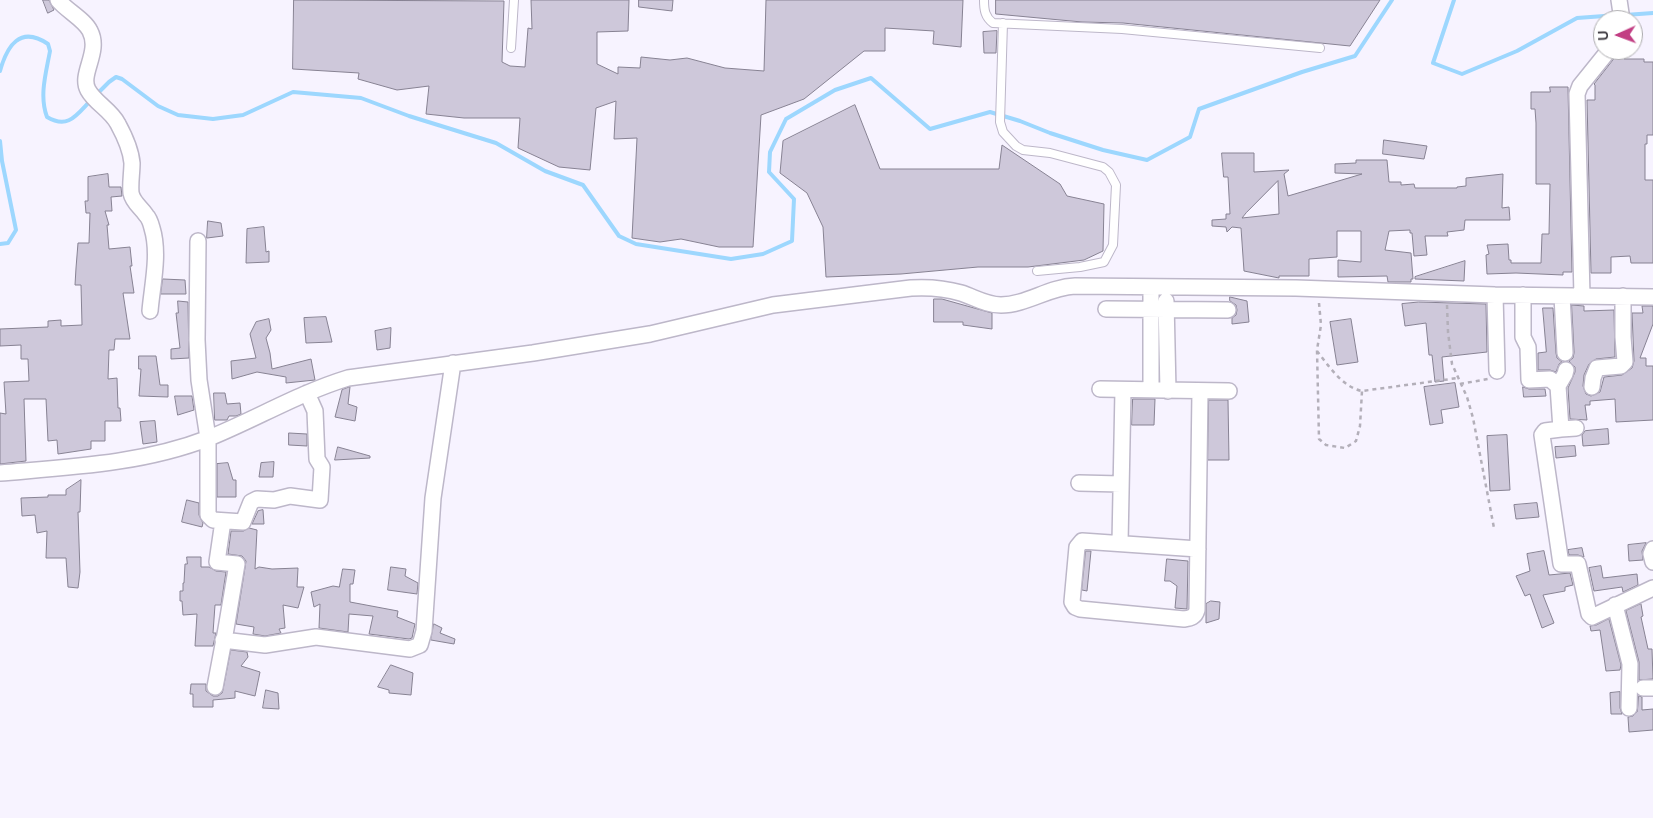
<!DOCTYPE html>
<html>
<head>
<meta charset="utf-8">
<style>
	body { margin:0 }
	#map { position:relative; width:1653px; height:818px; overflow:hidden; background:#f7f3ff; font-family:"Nunito Sans",sans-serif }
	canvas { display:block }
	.north { position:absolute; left:1593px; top:10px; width:50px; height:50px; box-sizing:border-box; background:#fff; border:1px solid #acabae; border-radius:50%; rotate:268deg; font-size:14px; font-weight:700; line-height:20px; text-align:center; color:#302d34 }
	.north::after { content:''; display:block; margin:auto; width:18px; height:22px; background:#c23e83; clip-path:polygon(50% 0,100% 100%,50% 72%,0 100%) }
</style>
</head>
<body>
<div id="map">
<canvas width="1653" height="818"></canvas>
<div class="north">U</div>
</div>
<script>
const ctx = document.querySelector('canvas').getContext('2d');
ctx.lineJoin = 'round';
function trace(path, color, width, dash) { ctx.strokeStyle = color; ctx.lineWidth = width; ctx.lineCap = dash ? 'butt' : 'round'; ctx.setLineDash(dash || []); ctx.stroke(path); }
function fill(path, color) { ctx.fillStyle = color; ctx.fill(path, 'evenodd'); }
trace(new Path2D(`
	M1454,0L1433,63L1462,74L1517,51L1577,18L1618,15
	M1625,15L1653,13
	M0,71C7,46 20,25 48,44L50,51C46,73 39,96 47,117C69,130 77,114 92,99
	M97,94L109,82L116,77L122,79L158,106L178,115L213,119L243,115L293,92L361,98L409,116L496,143L545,171L583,185L619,236L636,244L731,259L763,254L792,241L794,199L769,172L770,152L786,119L835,90L871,78L930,129L990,112L1020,121L1050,133L1103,150L1147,160L1190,137L1199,109L1302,72L1355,56L1392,0
	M0,141L2,161L16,230L8,243L0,244`), '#9dd7fe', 4);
const building = new Path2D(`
	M43,0H49L54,10L48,13Z
	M294,0L504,1L502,62L510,66L525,67L528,28L532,29L531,0H629L628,31L597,32V64L618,74V67L640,68L641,57L670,60L687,58L725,68L764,71L766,0H963L961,47L933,44L934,31L885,28V51H864L804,99L761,115L753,247H719L681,239L660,242L632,238L637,138L614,139L616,101L596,108L590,170L559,167L518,148L520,118H464L426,114L429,86L397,90L358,79L359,73L293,69Z
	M639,0H673L672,11L639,7Z
	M996,0H1380L1350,46L1123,23L1082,22L996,14Z
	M997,31L996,53H984L983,32Z
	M1618,50H1631L1624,59H1644V62H1653V135H1647V144H1645V180H1653V263H1631L1630,256L1611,257V273H1591L1587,100H1595V85L1594,84L1616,56Z
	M1550,87H1568L1572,272H1563V275L1516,273L1487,274L1486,255L1489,254L1487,245L1508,244L1509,260H1511V263H1541L1542,234H1549L1550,184H1536V123L1535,109H1531V92H1550Z
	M855,105L880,169H999L1002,145L1060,184L1067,196L1104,204L1103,251L1084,260L1028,267H978L901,274L826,277L823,227L807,193L780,173L783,141Z
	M1384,140L1427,146L1424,159L1383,154Z
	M1222,153H1254V172L1289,170L1284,174L1288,196L1362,174L1335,173V164L1356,163V160H1387L1389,182H1401V185L1414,184L1415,188H1457V187L1466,186V178L1503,174L1502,208L1509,207L1510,220H1465L1464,230L1447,232L1448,236H1425L1427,255L1414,256L1412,233H1410V230L1389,231L1385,250L1411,253L1413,279H1411V282H1388L1387,276L1338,277V260L1361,262V231H1337V257L1309,259V276H1279V278L1244,271L1241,228L1232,227L1227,232L1226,227L1212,226V220L1226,219V214H1230L1228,177H1224ZM1278,181L1279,214L1242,218L1246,213Z
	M108,174L109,187H121L122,196L111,197L112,211H105L109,225H107L109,249L130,247L132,266H130L134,293H123L130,339H115L114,350H109L108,379L117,378L118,408H120L121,421H105V441H91V449L58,454L57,440L48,441L46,399H24L26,461L0,464V413L6,414L4,382L29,381L28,359H21V345L0,346V329L48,327V321L61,320V326L82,325L81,285H75L76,268L78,243H89L90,213H86L85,201H88V177Z
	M208,221L221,223L223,236L207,238Z
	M264,227L266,252L269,251V262L246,263L247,229Z
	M1465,261L1464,281L1415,279V277Z
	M163,279L185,280L186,294H161Z
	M1230,297L1247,301L1249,322L1232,324V318L1236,315L1237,310L1236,305L1230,301Z
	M934,299H942L992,313V329L963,325V322H934Z
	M178,301L188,302L189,358L171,359V349L180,348L176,313H178Z
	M1419,302L1486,304L1487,352L1442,357L1444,381L1435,382L1432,355H1429L1426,323L1405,326L1402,304Z
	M1572,305L1584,306V311L1614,310L1615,357L1596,359L1589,364L1584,375L1583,386L1586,394L1591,396L1600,392L1604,377L1622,375L1632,368L1634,361L1632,313H1643L1642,306H1653V324L1640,358H1646V366H1653V420L1616,422L1615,399L1590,401V405H1585L1587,420L1570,419L1568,388L1575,372V367L1569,361L1573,358L1574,353Z
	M1543,308H1553L1556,353L1557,358L1562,362L1559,364L1556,372L1550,370H1538V353L1546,352Z
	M326,317L332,342L306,343L304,318Z
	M269,319L271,330L266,338L270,353L272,369L311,359L315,380L286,383V377L257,372L232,379L231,361L256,358L250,334L256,322Z
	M1351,319L1358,362L1337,365L1330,322Z
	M391,328L390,348L377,350L375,331Z
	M139,356H156L160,385H168V397L139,396L141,369H139Z
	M1455,383L1459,407L1441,410L1443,423L1430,425L1424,387Z
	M350,387L348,404L357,407L355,421L335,417L342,390Z
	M1523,387L1529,389H1545L1546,396L1524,397Z
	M214,393H225L227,404L240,403L241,414L236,416H229L227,420H215Z
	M175,396H192L194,410L178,415Z
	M1133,399H1155L1154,425H1132Z
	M1209,400H1228L1229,460H1208Z
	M155,421L157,442L143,444L140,422Z
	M1608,429L1609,444L1583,446L1582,435L1585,431Z
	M289,433L307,434V446L289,445Z
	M1507,435L1510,490L1490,491L1487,436Z
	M1575,446L1576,456L1556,458L1555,447Z
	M338,447L370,456V458L335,460Z
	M274,462L273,477H259L261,463Z
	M228,463L233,480H236V497H217V464Z
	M81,480L80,512H78L80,572L78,588L68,587L66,558H46L47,531L37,533L35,515L22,516L21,498L48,497V495H66V490Z
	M187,500L199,503V515L203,523L202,527L182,522Z
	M1537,503L1539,517L1516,519L1514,505Z
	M263,510L264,524H252L258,511Z
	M249,528L257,530L255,569L259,567L272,569L298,568L297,587H304L298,608L283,605L285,628L279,629L281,633L265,636L253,634L254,627L236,624L246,561L242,556L228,554L231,531H243Z
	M1646,543L1642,551L1643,560L1629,561L1628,545Z
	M1582,548L1584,557L1578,555H1569L1568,550Z
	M1086,551H1091L1087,591L1082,590Z
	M1544,551L1549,575L1570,573L1573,585L1565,587V591L1543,595L1554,623L1542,628L1530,594L1525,596L1516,576L1530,571L1527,554Z
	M187,557H201V567H209L216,571L226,572L221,605H215L213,633H216L213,646H195L197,614L183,615L182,601H180V591H183V583H184L185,564H187Z
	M1167,559L1188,561L1187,609L1175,608L1177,586L1170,581H1165Z
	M1601,566L1603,578L1637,574L1638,585L1623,592L1622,587L1594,591L1589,568Z
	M391,567L406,569L405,576L418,583L417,594L388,590Z
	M343,569L355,570L353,584H350V602L398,611L397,617L415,624L412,638L409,639L369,634L373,616L349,614L348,632L319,628L320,604L314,607L311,592L333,586L339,587Z
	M1211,601L1220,602L1219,619L1206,623V604Z
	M1641,604L1643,616L1641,617L1648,649H1652L1653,679L1639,680V662L1626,611Z
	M1609,619L1621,665L1620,670L1606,671L1600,630L1591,631L1590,626L1596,625Z
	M434,624L442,628L440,633L455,639L454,644L431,640Z
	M231,650L247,652L248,657L241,666L260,672L255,696L235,691V698L213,700V707H193V694H190L191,684H206V691L213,696H218L222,693Z
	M391,665L413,673L411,695L389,693V690L378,687Z
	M266,690L278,693L279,709L263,708Z
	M1620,692V708L1622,714H1611L1610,693Z
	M1639,696L1642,697V710L1653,709V730L1629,732L1628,717L1633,716L1637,712Z`);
fill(building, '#cec8da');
trace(building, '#878293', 1);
const service = new Path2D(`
	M984,0C984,10 985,17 993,23L1122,29L1320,48
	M1003,23L1000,122L1003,132L1016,146L1023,150L1050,153L1103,167L1109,172L1116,185L1113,245L1104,262L1080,267L1037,271
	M511,48L514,0`);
const minor = new Path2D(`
	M58,0C66,10 85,20 90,31C101,52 79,74 88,90C95,103 111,110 118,124C124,135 131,151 132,163C132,173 130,183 131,193C133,203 141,207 146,215C149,218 151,224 152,228C160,254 152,286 150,311
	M1619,0L1622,20
	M198,241L197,340L199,380L208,438V515L213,520L243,522L251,502L257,499L274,500L290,496L320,500L322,467L317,459L315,411L307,393
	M1495,295L1497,371
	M1523,295V337L1528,347L1529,380L1550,379L1558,386
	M1562,296L1565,353
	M1582,296L1577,94L1580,86L1609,50
	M1166,301L1168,391
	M1106,309L1228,310
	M1566,370L1565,374L1558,386L1561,429L1545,431L1542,435L1561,564H1578L1589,614L1592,617L1653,588
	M1592,387L1593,378L1597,368L1621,366L1625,362L1623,337V296
	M1100,389L1229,391
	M1151,390V287
	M1561,429L1576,428
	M0,473C70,467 142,464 209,438C256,419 299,393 348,378L533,353L650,334L773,305L911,288C928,287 944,288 961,293C974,297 986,305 1001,305C1026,305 1049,287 1075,286L1296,288L1495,295L1653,297
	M1079,483L1121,484
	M1120,543L1123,390
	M1198,549L1082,541L1077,547L1072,602L1075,607L1080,609L1184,619C1191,618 1195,617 1197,610L1200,391
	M1653,549L1651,554L1653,562
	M1615,605L1630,664L1629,708
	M223,640L265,645L316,637L410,649L420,645L424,631L433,498L453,363
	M215,687L226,629L237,564L217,562L223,521
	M1643,688H1653`);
trace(service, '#bdb7c9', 10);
trace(minor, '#bdb7c9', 18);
trace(new Path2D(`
	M1319,303L1321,325L1317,350L1319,439L1326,445L1345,448L1356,441L1360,426L1362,391
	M1447,305L1448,332L1452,364L1467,397L1473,418L1494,528
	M1317,351C1329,366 1342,387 1362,391L1458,378
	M1460,384L1488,379`), '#b3afb9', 2.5, [4, 4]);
trace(service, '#fff', 8);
trace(minor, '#fff', 15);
</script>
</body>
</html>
